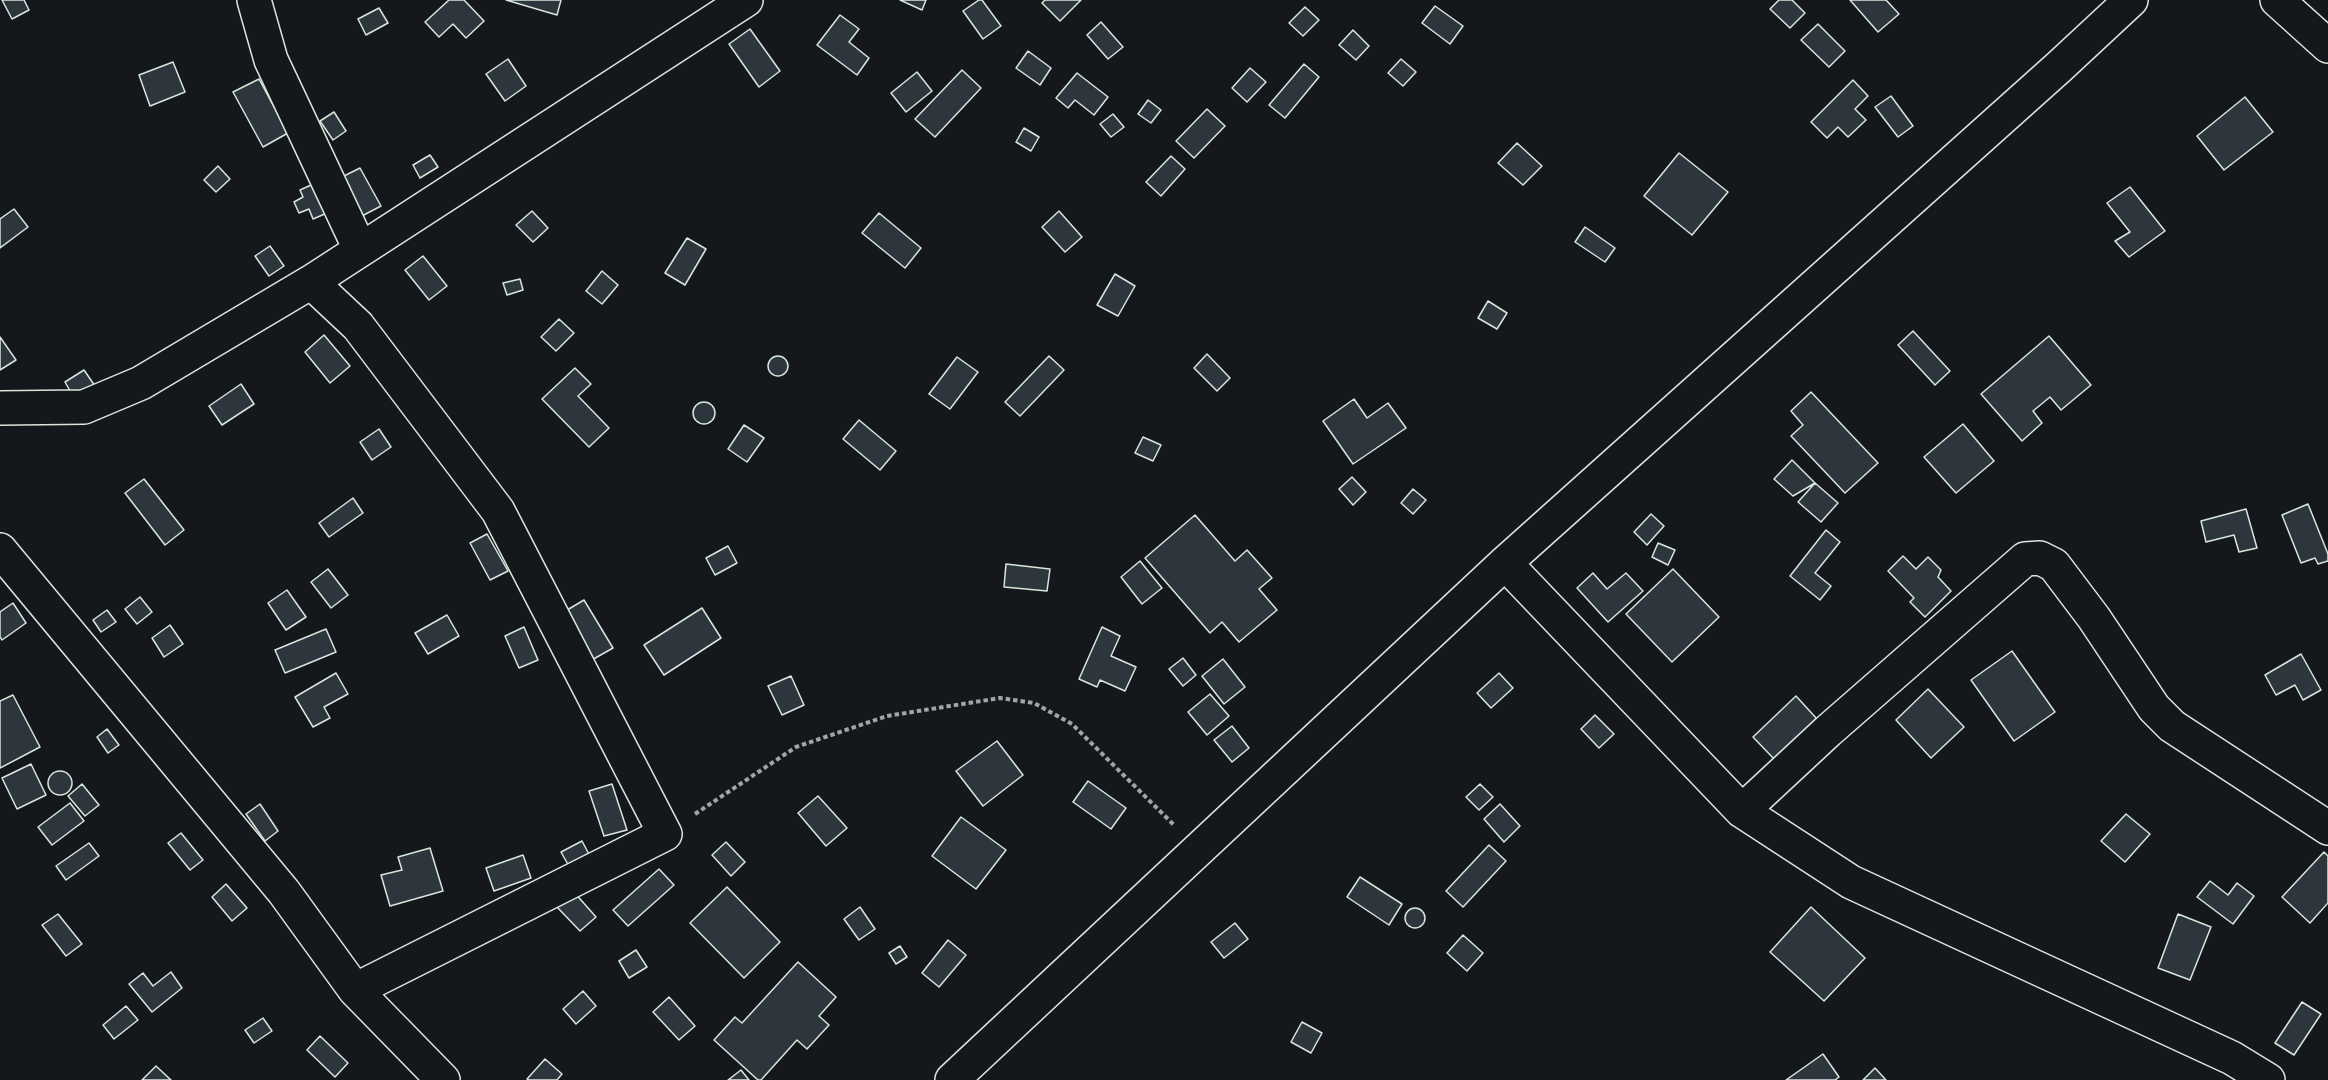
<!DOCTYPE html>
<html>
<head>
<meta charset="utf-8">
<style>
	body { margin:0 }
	canvas { display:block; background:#14181c }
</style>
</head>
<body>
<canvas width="2328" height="1080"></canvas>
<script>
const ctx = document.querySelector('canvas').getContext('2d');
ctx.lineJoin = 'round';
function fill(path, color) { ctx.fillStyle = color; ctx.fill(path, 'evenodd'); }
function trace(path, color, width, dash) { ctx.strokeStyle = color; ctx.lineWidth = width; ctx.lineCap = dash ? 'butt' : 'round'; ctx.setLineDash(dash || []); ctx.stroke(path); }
const building = new Path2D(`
	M2,0H24L29,10L12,19Z
	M449,0H464L484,21L466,38L453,24L439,37L425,22Z
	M506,0H561L557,15Z
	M900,0H926L922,10Z
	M979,0H982L1001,26L983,39L963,11Z
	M1045,0H1081L1060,21L1042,3Z
	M1779,0H1792L1805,13L1790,28L1770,9Z
	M1850,0H1886L1899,14L1878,32Z
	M1435,6L1463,26L1450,44L1422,23Z
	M1305,7L1319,20L1303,36L1289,23Z
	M379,8L388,23L366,35L358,19Z
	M840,15L859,29L849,42L869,58L857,75L817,45Z
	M1101,22L1123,47L1108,59L1087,35Z
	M1818,24L1845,51L1829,67L1801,40Z
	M750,29L780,71L759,87L729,44Z
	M1353,30L1369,46L1356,60L1339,45Z
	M1028,51L1051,68L1040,85L1016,68Z
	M508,59L526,86L505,101L486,74Z
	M1401,59L1416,72L1403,86L1388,73Z
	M173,62L185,92L150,106L139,75Z
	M1304,64L1319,77L1285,118L1269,105Z
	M1250,68L1266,82L1247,102L1232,88Z
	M962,70L981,88L935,137L915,119Z
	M917,72L932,91L906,112L891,93Z
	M1077,73L1108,97L1094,115L1075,100L1068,108L1056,98Z
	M259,79L288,133L263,147L233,92Z
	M1853,80L1868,96L1855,109L1866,120L1848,137L1838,127L1827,138L1811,122Z
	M1891,96L1913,126L1898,137L1875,107Z
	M2245,97L2273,132L2224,170L2197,136Z
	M1148,100L1161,110L1151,123L1138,114Z
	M1207,109L1225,126L1194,158L1176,141Z
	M334,112L346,131L333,140L320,121Z
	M1113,114L1124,127L1111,137L1100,124Z
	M1024,128L1039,137L1031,151L1016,142Z
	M1517,143L1542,166L1523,185L1498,163Z
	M1679,153L1728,192L1692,235L1644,196Z
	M430,155L438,167L420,178L413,165Z
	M1171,156L1185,169L1161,196L1146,182Z
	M218,166L230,179L216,192L204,180Z
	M360,168L381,206L360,217L340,178Z
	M320,181L334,210L313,219L309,209L299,213L294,202L303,197L300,190Z
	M2130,187L2165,231L2129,257L2115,241L2130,232L2107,203Z
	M14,209L28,227L0,248V219Z
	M532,211L548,228L533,242L516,225Z
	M1059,211L1082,237L1065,252L1042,227Z
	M879,213L921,248L905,268L862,233Z
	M1585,227L1615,248L1605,262L1575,242Z
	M687,238L706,249L685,285L665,273Z
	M270,246L284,266L269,276L255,256Z
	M423,256L447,286L429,300L405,270Z
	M602,271L618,285L602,304L586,291Z
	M1115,274L1135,286L1118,316L1097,305Z
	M520,279L523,290L507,295L503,283Z
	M1488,301L1507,313L1497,329L1478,318Z
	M559,319L574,333L556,351L541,337Z
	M1913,331L1950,371L1935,385L1898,345Z
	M324,335L350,366L330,383L305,352Z
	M2049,336L2091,385L2061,410L2050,397L2033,411L2042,423L2022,441L1981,394Z
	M0,337L16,360L0,370Z
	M1207,354L1230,378L1217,391L1194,368Z
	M768 366a10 10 0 1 1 20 0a10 10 0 1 1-20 0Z
	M1049,356L1064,370L1020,416L1005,402Z
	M957,357L978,372L950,409L929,394Z
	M575,368L591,384L578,396L609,428L589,447L542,399Z
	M84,370L95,386L74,398L65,382Z
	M241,384L254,404L222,425L209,406Z
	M1811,392L1878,463L1845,493L1791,436L1803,425L1791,411Z
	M1354,399L1367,418L1388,403L1406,428L1353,464L1323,421Z
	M693 413a11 11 0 1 1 22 0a11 11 0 1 1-22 0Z
	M859,420L896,451L880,470L843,439Z
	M1963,424L1994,461L1956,493L1924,457Z
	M744,425L764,438L747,462L728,449Z
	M379,429L391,447L372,460L360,442Z
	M1143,437L1161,445L1153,461L1135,453Z
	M1792,460L1815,483L1793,496L1774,479Z
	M1352,477L1366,492L1353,505L1339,489Z
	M144,479L184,530L165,545L125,493Z
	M1815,483L1838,503L1821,522L1798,502Z
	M1413,489L1426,500L1413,514L1401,503Z
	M353,498L363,513L329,537L319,523Z
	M2308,504L2328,554V561L2318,564L2315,558L2301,563L2282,515Z
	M2246,509L2257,548L2239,552L2234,535L2206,542L2201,521Z
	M1651,514L1664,526L1647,545L1634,532Z
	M1195,515L1235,561L1247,550L1272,578L1259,589L1277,610L1239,642L1222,622L1210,633L1145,558Z
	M1826,530L1840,542L1815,573L1831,586L1820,600L1790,576Z
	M487,534L508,571L490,580L470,543Z
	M1658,543L1675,550L1668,565L1652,557Z
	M728,546L737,563L715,575L706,558Z
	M1903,556L1916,569L1928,557L1941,570L1938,577L1951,591L1925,617L1910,602L1914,598L1888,571Z
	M1140,561L1162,588L1142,604L1121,577Z
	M1006,564L1050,569L1047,591L1004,587Z
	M328,569L348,595L331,608L311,582Z
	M1673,569L1719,617L1672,662L1626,614Z
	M1593,573L1607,589L1626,573L1643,591L1608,622L1577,588Z
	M287,590L306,617L286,630L268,603Z
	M140,597L152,612L137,624L125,609Z
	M584,600L613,648L590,661L562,613Z
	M13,603L26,623L2,640L0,637V612Z
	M702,608L721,638L664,675L644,645Z
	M107,610L116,622L101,632L93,620Z
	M447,615L459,636L428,654L415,633Z
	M170,625L183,644L164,657L152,638Z
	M524,627L538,660L519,668L505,636Z
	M1102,627L1120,636L1111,656L1136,667L1125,691L1100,680L1097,687L1079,679Z
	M326,629L336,652L285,673L275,650Z
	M2012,651L2055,712L2014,741L1971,680Z
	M2301,654L2321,690L2303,700L2295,685L2276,695L2265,675Z
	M1183,658L1196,675L1183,686L1169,669Z
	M1223,659L1245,687L1224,704L1202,676Z
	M336,673L348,694L324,707L330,718L313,727L295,697Z
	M1499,673L1513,688L1491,708L1477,693Z
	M791,676L804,705L782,715L768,686Z
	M1928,689L1964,727L1931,758L1896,720Z
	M1210,694L1229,716L1207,735L1188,712Z
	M13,695L40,747L0,768V701Z
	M1796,696L1817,719L1775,760L1753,737Z
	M1595,715L1614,734L1599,748L1581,729Z
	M1232,726L1249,748L1232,762L1214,740Z
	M107,729L119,745L108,753L97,737Z
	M997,741L1023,775L983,806L956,771Z
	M31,764L46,795L17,809L2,778Z
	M48 783a12 12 0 1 1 24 0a12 12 0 1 1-24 0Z
	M1088,781L1126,808L1111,829L1073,802Z
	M82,784L99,805L85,816L68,796Z
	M612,784L627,830L604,836L589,791Z
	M1480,784L1493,797L1479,810L1466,797Z
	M818,796L847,828L826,846L798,813Z
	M70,803L84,821L52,845L38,827Z
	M260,804L278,831L265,841L246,814Z
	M1500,804L1520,826L1504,842L1484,819Z
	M2126,814L2150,834L2125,862L2101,841Z
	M961,817L1006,850L976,889L932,856Z
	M181,833L203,860L190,870L168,843Z
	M582,841L591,858L570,868L561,852Z
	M726,842L745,862L731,876L712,855Z
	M89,843L99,856L66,880L56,866Z
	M1489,845L1506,861L1463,907L1446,891Z
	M430,848L443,891L390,906L381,875L402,870L398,857Z
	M2324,852L2328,856V903L2310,923L2282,897Z
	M523,855L531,878L494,891L486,868Z
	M659,869L674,885L628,926L613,910Z
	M1360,877L1402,904L1389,925L1347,897Z
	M2210,881L2228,895L2237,883L2254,896L2233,924L2197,897Z
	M226,884L247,908L232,921L212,897Z
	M727,887L780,942L744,978L690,923Z
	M573,891L596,917L580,931L556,906Z
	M860,907L875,929L859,940L844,919Z
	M1811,907L1865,958L1824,1001L1770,952Z
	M1405 918a10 10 0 1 1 20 0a10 10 0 1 1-20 0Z
	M58,914L82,944L66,956L42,925Z
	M2178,914L2211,927L2190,980L2158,968Z
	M1235,923L1248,939L1224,958L1211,942Z
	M1463,935L1483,953L1467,971L1447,953Z
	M948,940L966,955L939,987L922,973Z
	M900,946L907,957L896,964L889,953Z
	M636,950L647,967L629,978L619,961Z
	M798,962L836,997L819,1016L829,1025L807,1049L797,1040L761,1080H758L714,1040L735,1017L742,1023Z
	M171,972L182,988L152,1012L129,984L143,973L153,986Z
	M583,991L596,1006L576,1024L563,1009Z
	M669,997L695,1026L679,1040L653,1012Z
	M2302,1002L2321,1014L2294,1055L2275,1043Z
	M126,1006L138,1020L114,1039L103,1025Z
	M263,1018L272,1031L254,1043L245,1030Z
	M1302,1022L1322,1033L1311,1053L1291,1042Z
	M320,1036L348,1063L335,1077L307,1050Z
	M1823,1054L1839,1077L1835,1080H1786Z
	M545,1059L562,1074L557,1080H529L527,1079Z
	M156,1066L171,1080H142Z
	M1875,1068L1886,1080H1863Z
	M741,1070L749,1080H728Z`);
fill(building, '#2c363c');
trace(building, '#d8e6dc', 1.5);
const minor = new Path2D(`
	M254,0L271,60L360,249
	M2277,0L2328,46
	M311,282L358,326L498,511L665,834L355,990
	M0,408L84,407L141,383L311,282L746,0
	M0,550L284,892L355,990L443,1080
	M1505,563L1742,811L1851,882L2232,1058L2268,1080
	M1742,811L1828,731L2025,559L2040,558L2054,565L2094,618L2154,708L2172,726L2328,828
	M952,1080L1505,563L2059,67L2131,0`);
trace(minor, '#d8e6dc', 36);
trace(new Path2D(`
	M695,814L796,747L887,716L1000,698L1034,703L1072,724L1174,825`), '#9da8a2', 4, [4.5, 3]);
trace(minor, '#14181c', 33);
</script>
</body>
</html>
